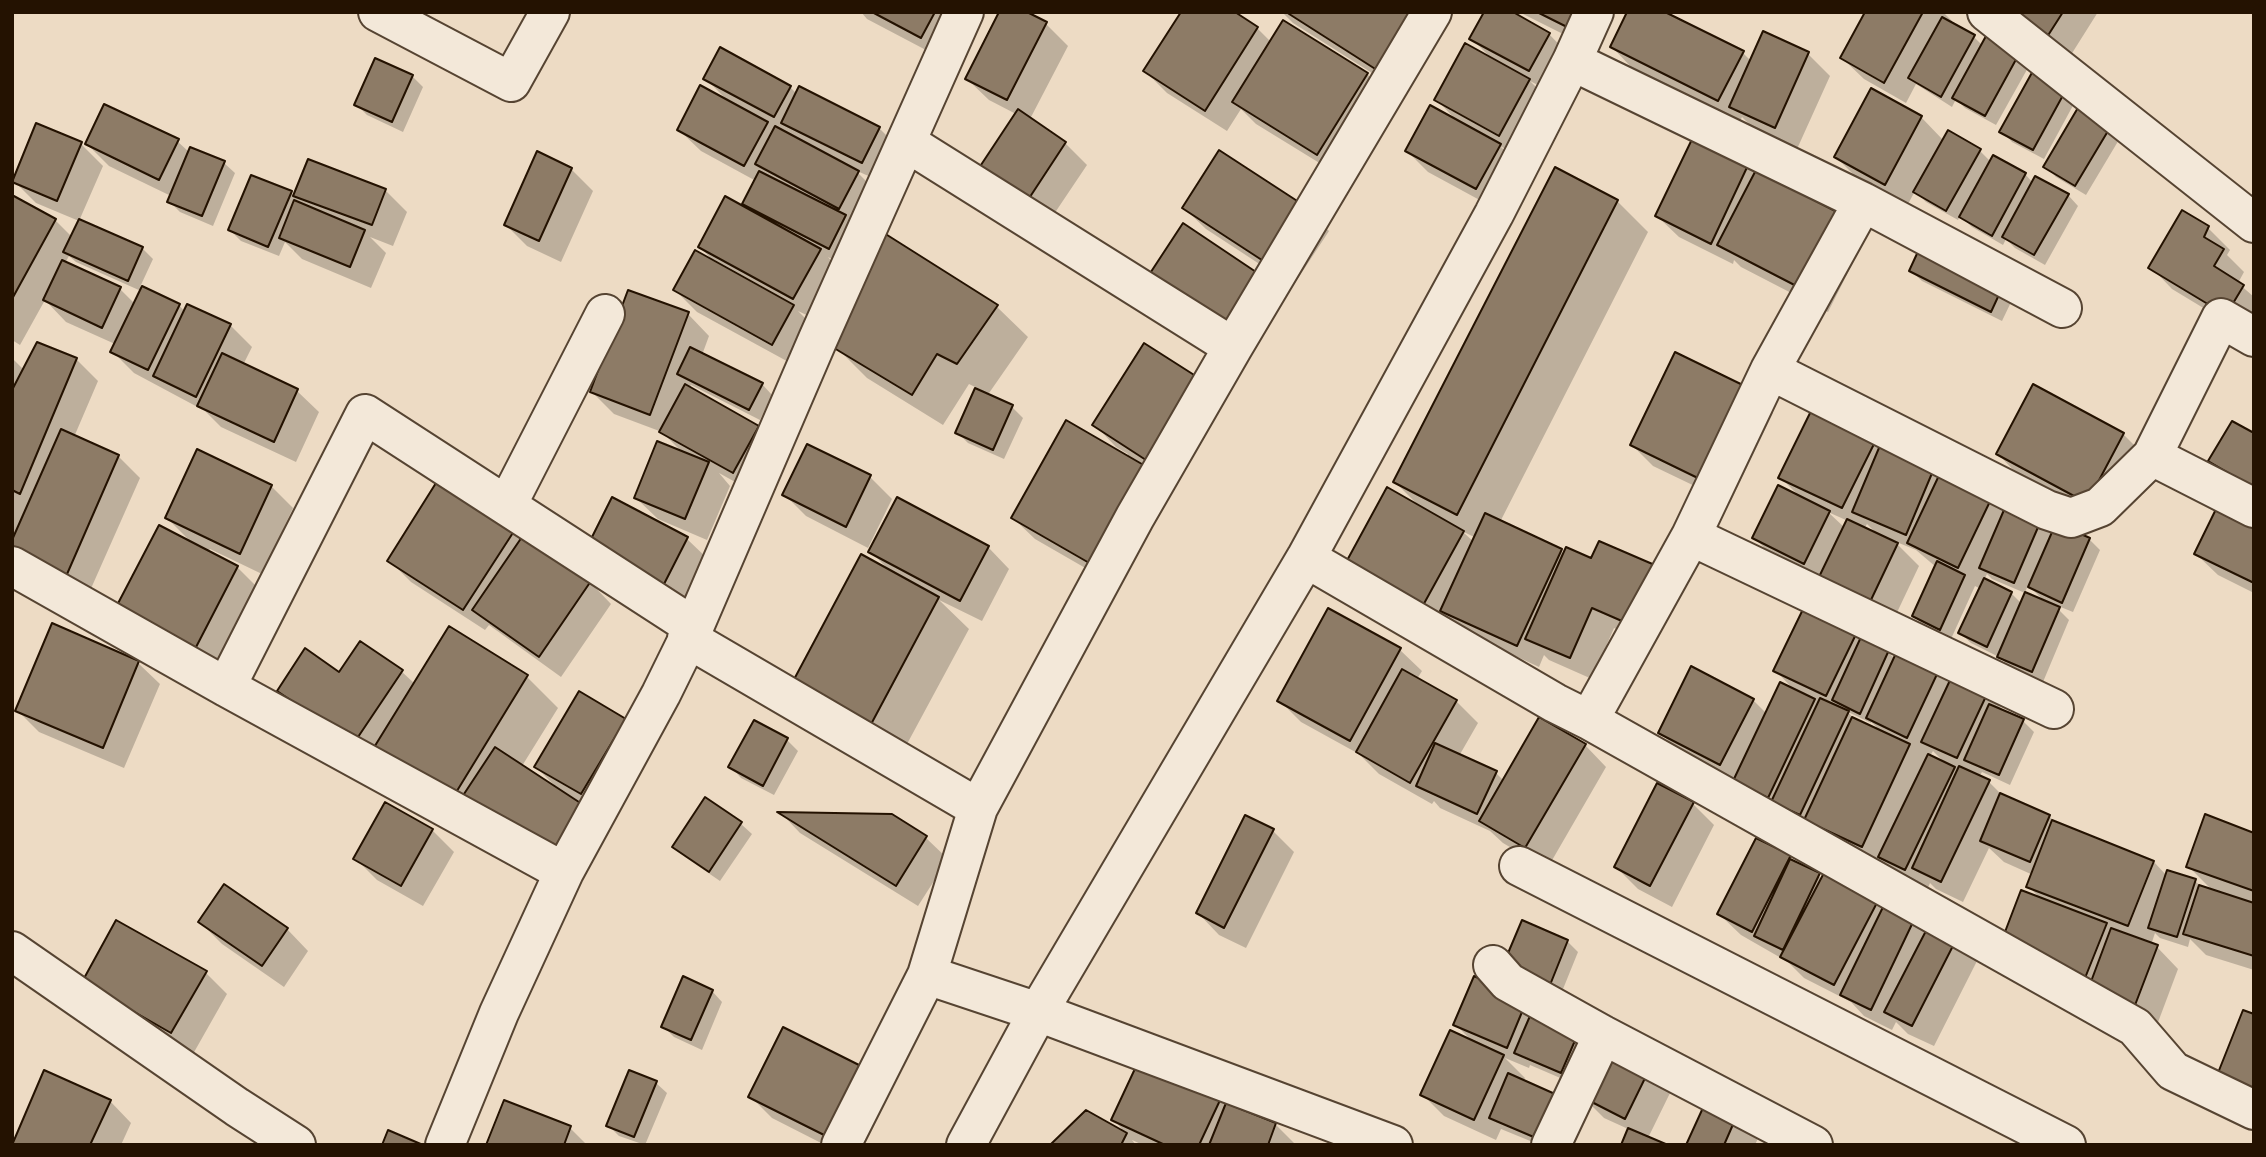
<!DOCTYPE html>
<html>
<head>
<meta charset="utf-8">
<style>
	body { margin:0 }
	#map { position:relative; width:2266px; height:1157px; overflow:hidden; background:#eddbc4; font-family:"EB Garamond",serif }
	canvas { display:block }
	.frame { position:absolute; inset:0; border:14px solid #241201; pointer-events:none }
</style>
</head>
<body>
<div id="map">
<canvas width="2266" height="1157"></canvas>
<div class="frame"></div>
</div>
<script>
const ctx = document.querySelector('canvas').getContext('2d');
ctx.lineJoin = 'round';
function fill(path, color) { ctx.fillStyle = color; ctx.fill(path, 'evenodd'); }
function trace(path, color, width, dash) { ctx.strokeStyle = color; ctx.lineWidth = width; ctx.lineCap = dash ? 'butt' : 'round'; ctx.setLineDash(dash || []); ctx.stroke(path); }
fill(new Path2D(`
	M861,12H967L943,59L867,19Z
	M1023,12L1046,24L1068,46L1030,119L1065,143L1087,165L1046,226L999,195L1016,114L989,100L967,79Z
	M1282,12H1402V92L1293,23Z
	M1519,12H1605L1589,47Z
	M1867,12H1943L1952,21L1950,23L1974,37L1983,46L1987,39L2029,66L1996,125L1965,108L1956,99L1952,107L1916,84L1906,103L1864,79L1842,58Z
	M2007,12H2098L2069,58Z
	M1257,28L1271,42L1364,71L1389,96L1339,175L1256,124L1241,109L1227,131L1167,93L1145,71Z
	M1549,34L1570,56L1551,92L1530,81L1551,102L1521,157L1500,146L1521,167L1498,210L1428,172L1407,151L1457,121L1436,99L1491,58L1471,38Z
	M1612,47L1742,52L1751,61L1808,54L1830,76L1797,149L1753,128L1742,117L1740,121L1633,69Z
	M376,61L412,76L423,87L403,132L367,115L356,104Z
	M2035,72L2076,100L2044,159L2012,142L2002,131Z
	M705,78L790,87L797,94L879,128L901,150L884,183L855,170L879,194L851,269L828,257L841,272L815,319L798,311L815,328L794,365L697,312L675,290L715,263L700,247L752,212L744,204L756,181L701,151L679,130L727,100Z
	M2079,109L2120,138L2086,195L2056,177L2045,166Z
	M1921,117L1944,141L1980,151L1991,162L2025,174L2033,183L2068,195L2078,206L2045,265L2015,248L2006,239L2003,245L1972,227L1960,216L1958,220L1926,202L1915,191L1907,206L1858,179L1836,157Z
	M177,141L189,152L224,163L235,173L213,226L180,212L169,201L171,196L109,166L87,144Z
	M81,144L103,166L79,221L142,248L153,259L140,287L179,305L185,312L230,325L252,347L243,365L297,391L319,412L296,462L221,427L205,411L134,373L112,351L115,344L66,322L45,300L20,345L12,340V197L55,220L72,237L79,221L36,203L14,181ZM69,256L76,262L141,291L135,304L120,289L65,263Z
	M1749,162L1763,176L1844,218L1865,239L1828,312L1741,267L1734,260L1733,264L1679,237L1657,216Z
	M571,169L593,191L561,262L527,246L506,225Z
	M385,190L407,212L393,246L370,237L386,253L371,288L302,259L285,242L279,256L241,241L230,230L291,193L295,197Z
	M1617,201L1648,232L1500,522L1565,554L1592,560L1677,589L1653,645L1614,628L1592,679L1549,660L1544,655L1539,667L1464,632L1449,618L1443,629L1368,587L1420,507L1395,482ZM1464,532L1476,538L1474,542L1464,533Z
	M1184,208L1307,210L1329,231L1293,286L1206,229Z
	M2183,212L2208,228L2230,250L2227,255L2244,272L2238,283L2254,297V325L2248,335L2172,289L2151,267Z
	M885,235L997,307L1028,337L987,396L1012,407L1023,418L1004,459L968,443L957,432L977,388L969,384L943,425L867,378L836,347Z
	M1911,271L2013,298L2002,321L1922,281Z
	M688,314L709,336L702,355L762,384L772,395L760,420L691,385L689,389L758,427L780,449L755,493L719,473L730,486L707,540L658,519L636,498L684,454L662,432L614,414L592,392Z
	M12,358L24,370L76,359L98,381L74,437L118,456L140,478L85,602L12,560Z
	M1200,381L1113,584L1035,539L1013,518L1127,457L1128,454L1116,447L1095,425Z
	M1752,391L1773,413L1730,503L1653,466L1632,445Z
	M1813,409L2089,539L2100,550L2073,612L2053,604L2069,620L2043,682L2010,667L1999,657L1971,643L1960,633L1981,589L1975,586L1951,639L1924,626L1914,616L1936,567L1916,550L1894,541L1919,566L1892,623L1776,559L1754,538L1801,498L1780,477ZM1828,512L1848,521L1845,528ZM1867,524L1877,534L1864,529ZM1987,574L1992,579L2025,593L2028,585L2046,603L2022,604L2011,593L1984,580Z
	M2123,434L2145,456L2109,524L2019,476L1998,454Z
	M808,446L870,477L892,499L868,548L806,516L784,494Z
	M442,478L590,582L611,604L561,677L489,625L485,630L411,582L389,560Z
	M271,486L293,508L262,574L210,549L208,552L237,567L259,589L216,672L138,632L193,544L167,518Z
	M613,499L687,539L709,560L685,606L611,568Z
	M2254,522V593L2218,575L2196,554Z
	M988,547L1009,569L982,621L939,600L969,629L900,757L824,716L889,570L870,551Z
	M1808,604L1888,652L1895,659L1938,671L1950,684L1987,694L2007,714L2023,721L2034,732L2010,785L1982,772L1979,777L1989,782L2004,797L2049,816L2057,824L2154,862L2167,876L2168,872L2195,881L2203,888L2214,892L2188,866L2254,834V970L2206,955L2190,939L2188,947L2160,938L2155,933L2151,945L2157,947L2178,969L2154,1033L2088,995L2043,901L2028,886L2033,875L2004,862L1989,848L1963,902L1936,889L1930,883L1927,890L1901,878L1886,863L1884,867L1681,754L1660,732L1753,700L1767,714L1795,691L1776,671ZM1848,712L1871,723V722L1882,732L1855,720ZM1933,751L1945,763L1930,756Z
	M1329,611L1400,650L1422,671L1417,679L1456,701L1478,723L1459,756L1496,773L1504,781L1585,745L1606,767L1547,869L1503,843L1490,831L1440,808L1434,801L1432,804L1379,774L1359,754L1301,722L1279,700Z
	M53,626L138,663L160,684L124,768L39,732L18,711Z
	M401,671L415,684L527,677L558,708L522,766L555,788L556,787L536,767L624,720L603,815L579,802L574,877L301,712L279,690L340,674Z
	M755,723L787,740L798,751L774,795L741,778L731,767Z
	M706,800L741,824L752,834L720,881L685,857L674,846Z
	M1693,804L1714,825L1672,907L1638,889L1616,867Z
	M781,813L891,816L926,838L948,859L918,906L800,833Z
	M432,830L454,852L423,906L377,880L356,859Z
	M1273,831L1294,852L1246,948L1219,935L1198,913Z
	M1790,857L1798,865L1823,879L1826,871L1913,922L1926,934L1956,939L1977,961L1934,1046L1908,1034L1896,1022L1892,1030L1864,1016L1851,1002L1804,978L1788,962L1741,935L1719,914Z
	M200,922L287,929L308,951L284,987L222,944Z
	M1567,941L1578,952L1561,994L1516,975Z
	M206,973L227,994L193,1054L84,981Z
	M1474,978L1590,1041L1572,1083L1530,1065L1529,1068L1505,1058L1525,1078L1523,1082L1540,1145L1501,1129L1496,1140L1444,1116L1422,1094L1473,1042L1455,1024Z
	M712,991L722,1002L702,1050L674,1037L663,1026Z
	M1605,1048L1671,1091L1648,1138L1604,1118L1582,1096Z
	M860,1068L825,1145L772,1118L750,1096Z
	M656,1083L667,1093L645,1145L619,1136L608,1125Z
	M1221,1097L1229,1106L1275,1124L1296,1145H1143L1132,1140L1136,1145H1053L1086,1112L1127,1135L1113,1119Z
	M110,1101L131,1123L121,1145H13Z
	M1708,1101L1759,1136L1755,1145H1688Z
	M570,1128L587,1145H488Z`), '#0003');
const building = new Path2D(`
	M872,12H935L921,38Z
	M999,12H1027L1047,22L1007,100L965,79Z
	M1181,12H1235L1258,27L1205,111L1143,71Z
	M1286,12H1405L1414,18L1380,72Z
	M1484,12H1513L1550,33L1529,71L1469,39Z
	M1537,12H1574L1567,27Z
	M1627,12H1665L1744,51L1718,101L1610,47Z
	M1865,12H1923L1884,83L1840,58Z
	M2006,12H2063L2047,37Z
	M1942,17L1975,35L1941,97L1908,78Z
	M1283,20L1368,73L1317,155L1232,102Z
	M1763,31L1809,52L1775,128L1729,107Z
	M1986,36L2019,54L1985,116L1952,98Z
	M1465,43L1530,79L1499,136L1434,100Z
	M720,47L791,86L774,117L703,79Z
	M375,58L413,75L392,122L354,105Z
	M2034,69L2067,88L2033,150L1999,132Z
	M700,85L768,122L744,166L677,130Z
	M799,86L880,127L862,163L781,123Z
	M1871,88L1922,116L1885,185L1834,157Z
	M104,104L179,139L159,180L85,144Z
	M1430,105L1501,144L1476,189L1405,151Z
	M2079,106L2111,126L2075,186L2043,167Z
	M1018,109L1066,142L1024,206L975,174Z
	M36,123L82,142L57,201L12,182Z
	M775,126L859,171L839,209L755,164Z
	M1948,130L1981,149L1946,211L1913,192Z
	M1695,133L1750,161L1711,244L1655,216Z
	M190,147L225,161L202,216L167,202Z
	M1219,150L1308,208L1271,266L1182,208Z
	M537,151L572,168L539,241L504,225Z
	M1993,155L2026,173L1992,236L1959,217Z
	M308,159L386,189L372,225L293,196Z
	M1555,167L1618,200L1457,515L1393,482Z
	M1756,170L1845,216L1806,291L1717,245Z
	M759,171L846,215L829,249L742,204Z
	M251,175L292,191L268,247L228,230Z
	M2035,176L2069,194L2034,255L2002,237Z
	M12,195L56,219L12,299Z
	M725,196L821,249L793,299L698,247Z
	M294,200L365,230L350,267L279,238Z
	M2182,210L2209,226L2204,237L2224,249L2214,266L2244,285L2226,315L2148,268Z
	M79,219L143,247L128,281L63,252Z
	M1183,223L1262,276L1221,337L1143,284Z
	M884,233L998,305L957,364L937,354L912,395L834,348Z
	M1921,245L2003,286L1991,312L1909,271Z
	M695,250L794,305L772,345L673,290Z
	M62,260L121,287L102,328L43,300Z
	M142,286L180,304L148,370L110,352Z
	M628,290L689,312L650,415L590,392Z
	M187,304L231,324L196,397L153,376Z
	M37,342L77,358L20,494L12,490V390Z
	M1144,343L1202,380L1149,462L1092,425Z
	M690,347L763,383L749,410L677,374Z
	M1675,352L1753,390L1708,483L1630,445Z
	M222,353L298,389L274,442L197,406Z
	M685,384L759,426L733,473L659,432Z
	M2033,384L2124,433L2087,503L1996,454Z
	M975,388L1013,405L993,450L955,433Z
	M1813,407L1877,438L1842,508L1778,478Z
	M1066,420L1147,467L1091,564L1011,518Z
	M2232,421L2254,433V488L2208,461Z
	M61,429L119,455L64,581L12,559V540Z
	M1884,436L1938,459L1906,535L1852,512Z
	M657,441L709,462L685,519L634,498Z
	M807,444L871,475L846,527L782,495Z
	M197,449L272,485L240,554L165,518Z
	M1943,467L1995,491L1958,568L1907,543Z
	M441,475L518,525L463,610L387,561Z
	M1778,485L1830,511L1804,564L1752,538Z
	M1387,487L1464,531L1421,609L1344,566Z
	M612,497L688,537L663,586L587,547Z
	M897,497L989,546L960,601L868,552Z
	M2007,503L2042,518L2014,583L1979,568Z
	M2219,503L2254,520V583L2194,554Z
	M1485,513L1562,549L1517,646L1440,611Z
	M1847,519L1898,543L1870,602L1818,579Z
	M2056,523L2090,538L2062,603L2028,587Z
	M159,525L238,566L194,651L114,611Z
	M524,534L591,581L539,657L472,610Z
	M1599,541L1657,566L1631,625L1592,608L1570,658L1525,639L1566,547L1591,558Z
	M861,554L939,597L869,728L791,685Z
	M1937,561L1965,575L1940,630L1912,616Z
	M1984,578L2012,592L1987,647L1958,633Z
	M2025,592L2060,607L2032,672L1997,657Z
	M1807,601L1860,626L1826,696L1773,671Z
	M1328,608L1401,648L1350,741L1277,701Z
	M52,623L139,661L103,748L15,711Z
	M449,626L528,675L452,799L373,749Z
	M1861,637L1889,650L1860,714L1832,700Z
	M360,641L403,670L354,743L277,691L305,648L339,672Z
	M1897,651L1939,670L1907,738L1866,718Z
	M1691,666L1754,699L1720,765L1658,733Z
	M1402,669L1457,700L1410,783L1356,752Z
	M1952,676L1988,692L1957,758L1921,742Z
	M1780,682L1815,699L1768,798L1733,781Z
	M579,691L626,719L581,794L534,767Z
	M1820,698L1849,711L1800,815L1771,802Z
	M1989,704L2024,719L1999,775L1964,760Z
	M1539,717L1586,744L1525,848L1479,821Z
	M1852,717L1910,744L1862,847L1804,820Z
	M754,720L788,738L763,786L728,767Z
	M1435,743L1497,771L1477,814L1416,786Z
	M495,747L585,806L552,856L462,797Z
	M1928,754L1955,767L1905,870L1878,857Z
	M1959,766L1990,780L1941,882L1912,868Z
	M1657,783L1694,802L1650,886L1614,867Z
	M2000,793L2050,815L2030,862L1980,841Z
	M705,797L742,822L709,872L672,847Z
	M385,802L433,829L401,886L353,859Z
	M777,812L892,814L927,836L896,886Z
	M2205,814L2254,833V891L2186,867Z
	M1245,815L1274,829L1224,928L1196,913Z
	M2052,820L2154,861L2128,926L2026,887Z
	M1756,838L1791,855L1752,932L1717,914Z
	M1790,859L1820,873L1783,950L1754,936Z
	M1826,869L1880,897L1834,985L1780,957Z
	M2167,870L2196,879L2177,937L2148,928Z
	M224,884L288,928L262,966L198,922Z
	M2199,885L2254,903V956L2183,934Z
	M2021,890L2107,923L2085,978L2000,945Z
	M1884,905L1914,920L1871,1010L1840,995Z
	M116,920L207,971L171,1033L82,982Z
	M1522,920L1568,940L1550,985L1503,965Z
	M1929,925L1957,938L1912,1026L1884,1012Z
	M2111,928L2158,945L2132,1013L2086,995Z
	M683,976L713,990L691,1040L661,1027Z
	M1474,976L1527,1000L1507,1048L1453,1025Z
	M1533,1009L1580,1029L1561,1073L1514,1053Z
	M2243,1010L2254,1014V1098L2214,1083Z
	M783,1027L861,1066L826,1136L748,1097Z
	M1450,1030L1504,1055L1474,1120L1420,1095Z
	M1604,1045L1650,1068L1625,1119L1580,1096Z
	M1140,1058L1222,1096L1199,1145H1165L1111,1120Z
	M44,1070L111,1100L90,1145H12Z
	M629,1070L657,1081L634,1137L606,1126Z
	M1508,1073L1555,1094L1536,1138L1489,1118Z
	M1707,1099L1738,1113L1724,1145H1686Z
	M504,1100L571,1126L564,1145H486Z
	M1226,1103L1276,1123L1268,1145H1209Z
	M1086,1110L1127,1133L1121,1145H1050Z
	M1628,1128L1668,1145H1621Z
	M388,1130L423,1145H382Z`);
fill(building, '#8d7b66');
trace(building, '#241201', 2);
const minor = new Path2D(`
	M378,12L511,82L550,12
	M1987,12L2254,223
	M1572,61L1863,202L2062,308
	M906,142L1233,347
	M2254,337L2221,318L2152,456L2254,508
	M1770,370L2047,510L2071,518L2100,507L2152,456
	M507,505L605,314
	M1691,536L2054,709
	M1306,558L1555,703L1589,720L2135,1027L2173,1071L2254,1110
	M12,566L226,687L564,872
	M687,638L978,808
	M226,687L365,414L694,627
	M1589,720L1691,536L1770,370L1863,202
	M1519,866L2066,1145
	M12,951L237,1107L296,1145
	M1493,965L1508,982L1603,1035L1813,1145
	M927,975L1038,1012L1393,1145
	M445,1145L499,1013L564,872L661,694L694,627L818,339L964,12
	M841,1145L927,975L978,808L1135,517L1233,347L1432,12
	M966,1145L1038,1012L1306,558L1494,214L1572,61L1594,12
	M1551,1145L1603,1035`);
trace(minor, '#564432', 42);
trace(minor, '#f3e8d9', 38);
</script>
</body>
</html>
